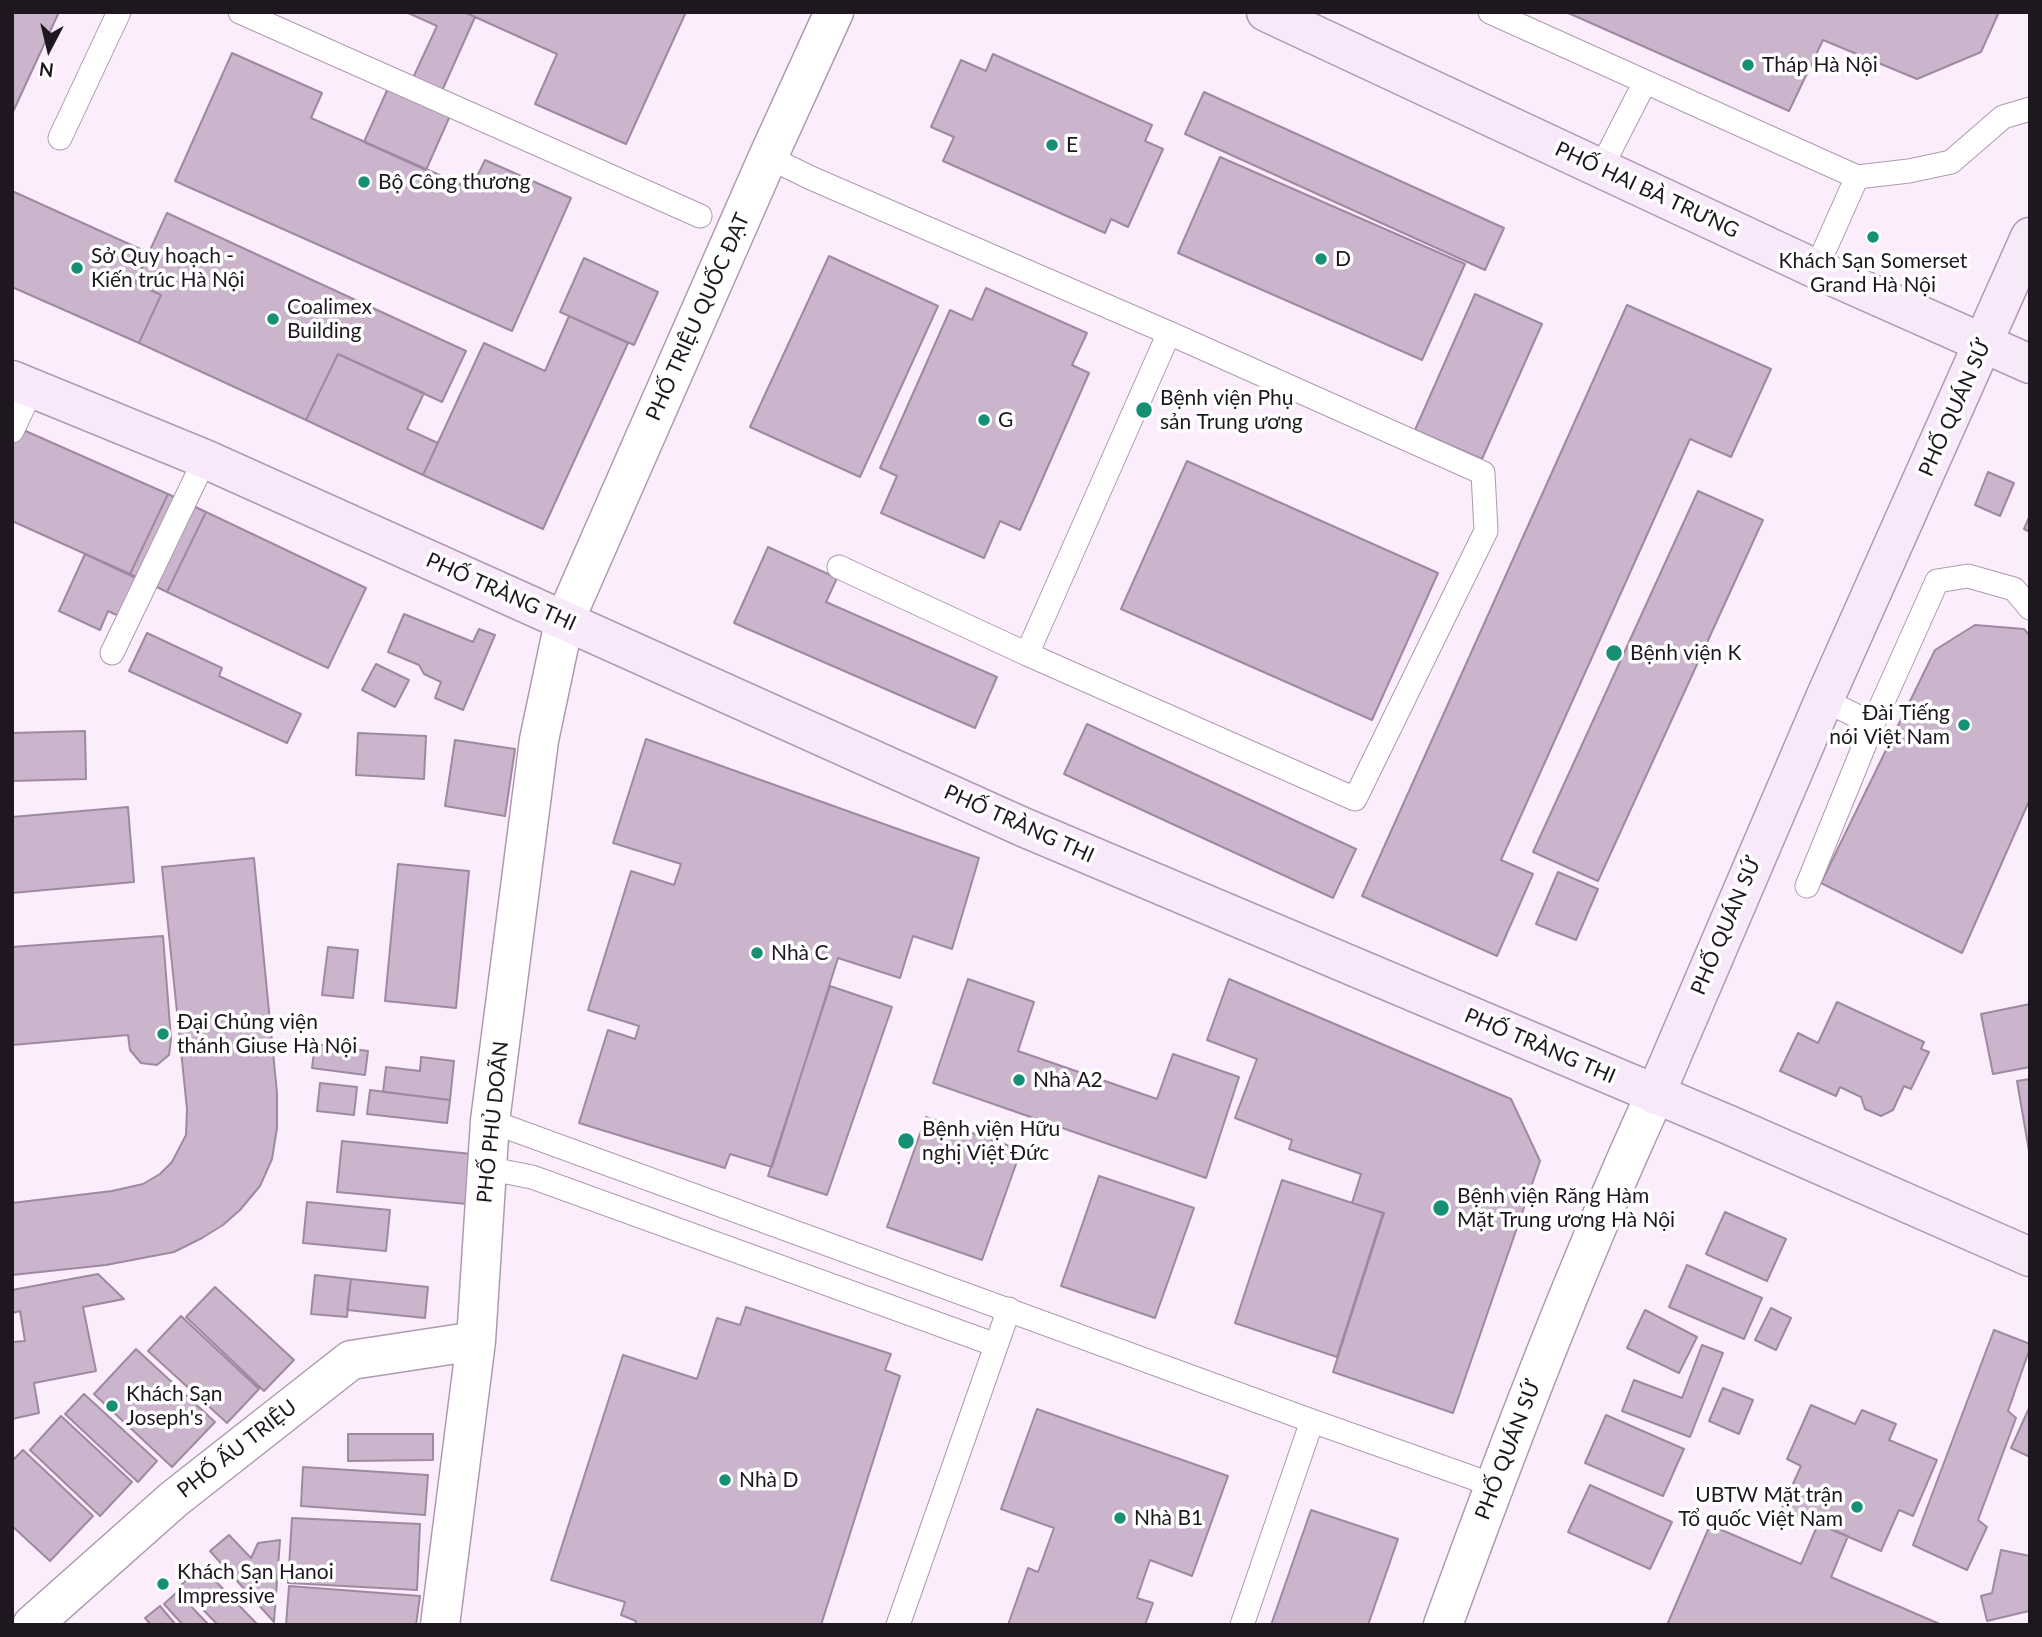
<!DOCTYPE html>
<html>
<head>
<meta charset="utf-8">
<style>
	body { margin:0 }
	#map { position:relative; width:2042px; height:1637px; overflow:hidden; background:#fbedfc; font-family:Lato,sans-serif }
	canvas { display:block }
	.frame { position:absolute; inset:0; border:14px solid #1f1720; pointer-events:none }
	.north { position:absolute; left:14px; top:14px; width:70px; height:70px; -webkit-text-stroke:5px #fff; paint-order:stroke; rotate:187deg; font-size:19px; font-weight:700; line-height:28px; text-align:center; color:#1f1720 }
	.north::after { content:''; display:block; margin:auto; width:24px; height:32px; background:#1f1720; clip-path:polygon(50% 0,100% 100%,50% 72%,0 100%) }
</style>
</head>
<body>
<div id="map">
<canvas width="2042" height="1637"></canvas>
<div class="frame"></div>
<div class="north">N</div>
</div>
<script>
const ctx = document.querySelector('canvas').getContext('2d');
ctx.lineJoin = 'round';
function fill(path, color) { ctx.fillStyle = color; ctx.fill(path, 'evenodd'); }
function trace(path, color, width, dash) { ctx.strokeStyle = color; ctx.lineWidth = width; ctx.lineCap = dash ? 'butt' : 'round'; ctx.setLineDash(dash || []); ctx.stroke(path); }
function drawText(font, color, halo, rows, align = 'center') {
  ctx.font = font + ' Lato,sans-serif'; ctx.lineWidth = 7; ctx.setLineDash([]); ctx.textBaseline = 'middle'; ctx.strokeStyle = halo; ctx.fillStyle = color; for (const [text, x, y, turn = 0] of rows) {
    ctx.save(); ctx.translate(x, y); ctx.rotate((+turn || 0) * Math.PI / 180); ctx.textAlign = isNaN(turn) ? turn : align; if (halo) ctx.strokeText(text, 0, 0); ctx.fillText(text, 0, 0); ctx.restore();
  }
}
const building = new Path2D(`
	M12,12H59L12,114Z
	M406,12H464L475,17L437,102L453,109L426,170L364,142L389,86L406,93L437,26Z
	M464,12H686L626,144L535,104L557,54Z
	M1566,12H1999L1981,52L1917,79L1823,40L1789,111Z
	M232,53L322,93L311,118L471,189L485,160L571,198L512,331L175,181Z
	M993,54L1152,125L1145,141L1163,149L1128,227L1111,219L1105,233L943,161L954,137L931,127L961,60L986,71Z
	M1204,92L1504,228L1485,270L1185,134Z
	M1220,157L1465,264L1422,360L1178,253Z
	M12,191L149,253L135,283L161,295L139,343L12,287Z
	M167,213L466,351L442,402L338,354L306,420L139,343L161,295L135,283Z
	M829,256L938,306L860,477L750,427Z
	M584,258L658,292L634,345L560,312Z
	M986,288L1087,333L1072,365L1089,373L1020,530L1000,521L984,558L881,513L897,476L880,468L950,310L972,320Z
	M1475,294L1542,324L1482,459L1415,430Z
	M1627,305L1771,369L1731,457L1690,439L1501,860L1533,874L1497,956L1362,896Z
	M569,316L628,343L543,529L423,475L484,343L545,371Z
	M338,354L424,393L407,429L438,443L423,475L306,420Z
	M12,425L168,494L130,574L12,521Z
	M1187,461L1438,573L1372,720L1121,609Z
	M1988,472L2014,483L2000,516L1975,505Z
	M1698,491L1763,520L1598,881L1533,852Z
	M168,494L206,512L167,592L130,574Z
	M206,512L366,588L328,668L167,592Z
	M2030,515V532L2024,529Z
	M768,547L837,578L826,602L997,677L975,728L734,623Z
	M85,554L138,579L121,617L108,611L100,630L59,611Z
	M404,614L473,642L479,629L495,635L463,710L435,698L441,682L424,674L419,665L388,652Z
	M1975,625L2024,629L2030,636V799L1962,953L1821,883L1935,650Z
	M147,633L222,668L219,676L301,714L287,743L129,671Z
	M376,664L409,680L395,707L362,690Z
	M1087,724L1356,849L1333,898L1064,774Z
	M85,731L86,779L12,781V733Z
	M358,733L426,736L424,779L356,775Z
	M646,739L979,858L952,949L913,936L900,978L838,958L772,1167L730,1154L725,1168L579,1123L608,1030L635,1039L639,1026L588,1010L631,871L674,885L681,864L613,843Z
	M455,740L515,749L505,816L445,806Z
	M128,807L134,882L12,893V817Z
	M254,858L277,1093V1128L272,1159L260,1186L240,1210L223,1225L202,1238L174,1252L106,1265L12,1275V1203L112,1191L143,1184L160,1174L172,1162L186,1135L187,1109L162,867Z
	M398,864L469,871L456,1008L385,1001Z
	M1558,872L1598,889L1576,940L1536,924Z
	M163,936L171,1039L169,1055L157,1065L141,1063L130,1050L128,1035L12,1045V947Z
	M328,947L358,950L353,998L322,995Z
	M968,979L1034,1002L1018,1051L1157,1099L1173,1054L1239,1077L1206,1178L933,1083Z
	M1229,979L1511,1099L1540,1161L1453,1413L1333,1372L1384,1213L1352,1203L1361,1174L1289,1149L1292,1140L1235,1118L1257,1059L1207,1040Z
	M830,986L892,1007L827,1195L768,1176Z
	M1837,1002L1924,1042L1921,1049L1929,1052L1911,1089L1904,1086L1893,1110L1881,1116L1865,1109L1861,1097L1840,1087L1836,1096L1780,1071L1798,1033L1818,1043Z
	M2030,1004V1067L1993,1074L1981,1014Z
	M315,1044L368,1051L365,1075L312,1068Z
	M421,1057L454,1061L450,1100L383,1092L386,1067L420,1071Z
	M2030,1079V1157L2017,1081Z
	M320,1083L357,1087L354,1115L317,1111Z
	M370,1090L450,1100L447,1123L367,1114Z
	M926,1117L1021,1150L982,1260L887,1227Z
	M342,1141L472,1154L467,1204L337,1192Z
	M1099,1176L1194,1208L1155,1318L1061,1286Z
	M1282,1180L1383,1213L1337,1357L1235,1323Z
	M307,1202L390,1210L386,1251L303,1243Z
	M1725,1212L1786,1239L1767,1281L1706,1254Z
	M1687,1265L1762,1298L1744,1339L1669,1307Z
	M98,1274L124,1299L83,1307L96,1371L34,1383L39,1413L12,1419V1342L25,1341L20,1311L12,1313V1290Z
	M315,1275L351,1279L347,1317L311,1314Z
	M351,1279L428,1287L425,1318L347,1310Z
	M215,1287L294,1360L264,1391L186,1317Z
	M746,1307L891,1354L885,1370L900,1376L821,1625H635L636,1621L621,1615L625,1602L551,1580L623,1355L697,1379L717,1318L740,1325Z
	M1771,1308L1791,1318L1776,1350L1755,1340Z
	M1645,1310L1697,1337L1679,1373L1627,1348Z
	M181,1316L259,1389L227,1423L148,1351Z
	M1994,1330L2030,1344V1348L2008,1411L2016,1418L1978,1520L1987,1527L1967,1570L1913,1545Z
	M1702,1345L1723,1353L1690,1437L1622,1411L1634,1380L1682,1398Z
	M136,1349L215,1422L172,1467L94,1394Z
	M1723,1388L1753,1400L1739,1434L1709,1421Z
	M84,1394L157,1461L138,1482L65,1414Z
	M1811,1405L1855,1424L1862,1410L1896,1424L1889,1440L1937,1460L1913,1516L1899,1510L1881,1551L1782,1508L1801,1466L1787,1459Z
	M2030,1406V1457L2011,1448Z
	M1037,1409L1228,1476L1192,1576L1150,1560L1137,1598L1153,1603L1145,1625H1008L1028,1568L1038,1572L1054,1528L1001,1509Z
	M1606,1415L1684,1449L1663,1496L1585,1463Z
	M61,1416L132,1482L100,1516L30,1450Z
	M348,1434H433V1460L348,1461Z
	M23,1450L93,1516L50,1561L12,1526V1461Z
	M303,1467L428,1475L425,1515L301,1506Z
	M1590,1485L1672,1522L1650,1569L1568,1532Z
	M1311,1510L1398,1539L1368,1625H1271Z
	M292,1518L420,1524L417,1590L288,1583Z
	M1818,1524L1848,1536L1831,1577L1942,1625H1667L1710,1525L1801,1564Z
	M229,1535L251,1558L258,1543L280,1540L274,1622L210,1551Z
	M2001,1550L2030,1556V1607L2029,1611L1987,1621L1981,1596L1992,1593Z
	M201,1566L257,1624L218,1625L180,1586Z
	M289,1586L420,1596L416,1625H286Z
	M177,1592L209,1625H183L164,1604Z
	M160,1606L176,1625H151L145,1618Z`);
fill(building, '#cab5cd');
trace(building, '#9e89a1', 2);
const lane = new Path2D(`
	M240,12L700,216
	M1490,12L1857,177L1909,171L1951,162L2003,117L2030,109
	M60,138L119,12
	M768,157L811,178L1169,333L1027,654L839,567
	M1601,168L1645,82
	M1816,269L1857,177
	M12,431L32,389
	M112,653L205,459
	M1027,654L1355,799L1486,531L1483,473L1169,333
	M1824,700L1873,724L1937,581L1968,576L2014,589L2030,608
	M1807,886L1873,724
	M490,1121L1312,1421L1242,1625
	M486,1168L532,1177L996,1345
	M1312,1421L1493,1485
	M898,1625L1009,1309`);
const street = new Path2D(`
	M32,1625L174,1499L351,1360L476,1341
	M440,1625L476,1341L490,1121L539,740L564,622L768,157L834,12
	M1443,1625C1508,1446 1576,1268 1655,1095`);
const secondary = new Path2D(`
	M1266,12L1816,269L2030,364
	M12,380L205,459L1023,827L1729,1125L2030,1257
	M1655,1095L1824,700L2030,237`);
trace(lane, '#af99b1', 25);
trace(street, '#af99b1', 41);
trace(secondary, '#af99b1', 41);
trace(lane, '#fff', 23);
trace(street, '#fff', 38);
trace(secondary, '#f8e9fa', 38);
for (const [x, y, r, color] of [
	[1748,65,7,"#169075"],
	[1052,145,7,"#169075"],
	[364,182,7,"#169075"],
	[1873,237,7,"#169075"],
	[1321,259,7,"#169075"],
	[77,268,7,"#169075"],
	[273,319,7,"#169075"],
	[1144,410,9,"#169075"],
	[984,420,7,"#169075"],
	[1614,653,9,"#169075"],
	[1964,725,7,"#169075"],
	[757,953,7,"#169075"],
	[163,1034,7,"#169075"],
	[1019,1080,7,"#169075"],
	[906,1141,9,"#169075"],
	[1441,1208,9,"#169075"],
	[112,1406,7,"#169075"],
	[725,1480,7,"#169075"],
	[1857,1507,7,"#169075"],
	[1120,1518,7,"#169075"],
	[163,1584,7,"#169075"]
]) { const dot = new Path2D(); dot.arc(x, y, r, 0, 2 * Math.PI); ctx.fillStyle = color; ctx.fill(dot); trace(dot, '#fff', 2.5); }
drawText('21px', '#1f1720', '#fff', [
	["Tháp Hà Nội",1762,65],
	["E",1066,145],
	["Bộ Công thương",378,182],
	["Sở Quy hoạch -",91,256],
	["Kiến trúc Hà Nội",91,280],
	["D",1335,259],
	["Khách Sạn Somerset",1873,261,"center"],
	["Grand Hà Nội",1873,285,"center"],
	["Coalimex",287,307],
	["Building",287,331],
	["Bệnh viện Phụ",1160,398],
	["sản Trung ương",1160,422],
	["G",998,420],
	["Bệnh viện K",1630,653],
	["Đài Tiếng",1950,713,"right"],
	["nói Việt Nam",1950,737,"right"],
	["Nhà C",771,953],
	["Đại Chủng viện",177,1022],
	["thánh Giuse Hà Nội",177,1046],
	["Nhà A2",1033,1080],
	["Bệnh viện Hữu",922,1129],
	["nghị Việt Đức",922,1153],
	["Bệnh viện Răng Hàm",1457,1196],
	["Mặt Trung ương Hà Nội",1457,1220],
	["Khách Sạn",126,1394],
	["Joseph's",126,1418],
	["Nhà D",739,1480],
	["UBTW Mặt trận",1843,1495,"right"],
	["Tổ quốc Việt Nam",1843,1519,"right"],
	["Nhà B1",1134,1518],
	["Khách Sạn Hanoi",177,1572],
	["Impressive",177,1596]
], 'left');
drawText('21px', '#1f1720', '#fff', [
	["PHỐ HAI BÀ TRƯNG",1647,190,25],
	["PHỐ TRIỆU QUỐC ĐẠT",698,317,-66],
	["PHỐ QUÁN SỨ",1955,408,-66],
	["PHỐ TRÀNG THI",501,592,24],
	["PHỐ TRÀNG THI",1019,824,24],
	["PHỐ QUÁN SỨ",1726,926,-67],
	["PHỐ TRÀNG THI",1540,1046,23],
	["PHỐ PHỦ DOÃN",493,1122,-84],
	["PHỐ ẤU TRIỆU",237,1449,-38],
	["PHỐ QUÁN SỨ",1508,1450,-69]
]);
</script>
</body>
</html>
